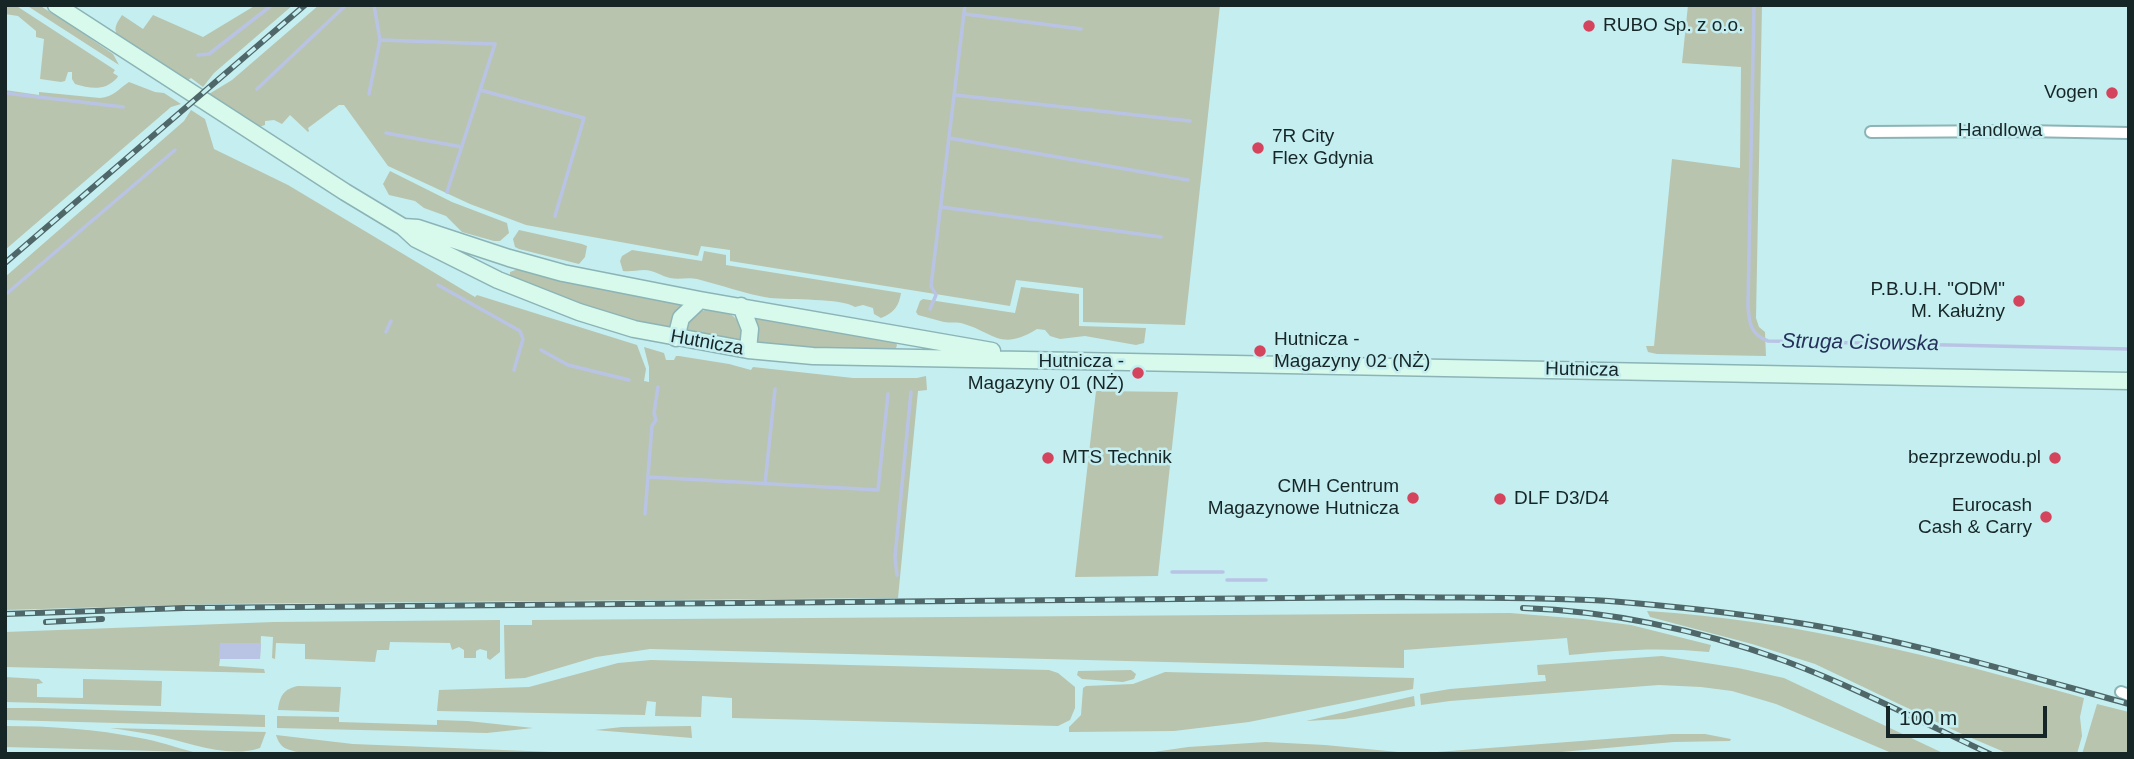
<!DOCTYPE html>
<html>
<head>
<meta charset="utf-8">
<style>
	body { margin:0 }
	#map { position:relative; width:2134px; height:759px; overflow:hidden; background:#c5eef1; font-family:Helvetica,sans-serif }
	canvas { display:block }
	.frame { position:absolute; inset:0; border:7px solid #162627; pointer-events:none }
	.scale { position:absolute; left:1886px; top:706px; width:161px; height:32px; box-sizing:border-box; border:4px solid #162627; border-top:0; padding-left:9px; font-size:21px; line-height:24px; white-space:nowrap; color:#162627; -webkit-text-stroke:5px #c5eef1; paint-order:stroke }
</style>
</head>
<body>
<div id="map">
<canvas width="2134" height="759"></canvas>
<div class="frame"></div>
<div class="scale">100 m</div>
</div>
<script>
const ctx = document.querySelector('canvas').getContext('2d');
ctx.lineJoin = 'round';
function fill(path, color) { ctx.fillStyle = color; ctx.fill(path, 'evenodd'); }
function trace(path, color, width, dash) { ctx.strokeStyle = color; ctx.lineWidth = width; ctx.lineCap = dash ? 'butt' : 'round'; ctx.setLineDash(dash || []); ctx.stroke(path); }
function drawText(font, color, halo, rows, align = 'center') {
  ctx.font = font + ' Helvetica,sans-serif'; ctx.lineWidth = 5; ctx.setLineDash([]); ctx.textBaseline = 'middle'; ctx.strokeStyle = halo; ctx.fillStyle = color; for (const [text, x, y, turn = 0] of rows) {
    ctx.save(); ctx.translate(x, y); ctx.rotate((+turn || 0) * Math.PI / 180); ctx.textAlign = isNaN(turn) ? turn : align; if (halo) ctx.strokeText(text, 0, 0); ctx.fillText(text, 0, 0); ctx.restore();
  }
}
fill(new Path2D(`
	M5,5H15L115,70L113,73L118,76L117,78C105,91 91,89 75,84L72,79V72H68L65,81L61,82L40,79L44,39L36,37V31L18,16L5,14Z
	M26,5H39L75,28L113,54L119,65Z
	M256,5H293L214,73L203,87L191,78L187,81L118,36C112,28 118,22 122,15L143,29L153,15L203,37Z
	M319,5H1220L1185,325L1083,322V288L1016,280L1010,306L730,261V250L701,246L698,256L526,225L470,204L388,166L344,105H339L308,128L309,131L308,132L290,115L282,124L274,120L265,121V125L259,127L209,94L232,80Z
	M1688,5H1762L1756,318L1759,327L1765,332L1766,356L1657,354L1648,352L1646,346H1654L1672,159L1740,168L1741,67L1682,63Z
	M129,82L155,92L164,93L181,104L171,107L5,250V90L39,95V92L100,98C114,97 118,89 129,82Z
	M191,110L205,119L214,149L288,185L475,297L477,295L637,345L646,369L644,381L649,382V367L644,347L664,353L666,360H674L676,356H679L729,364L751,370L753,367L853,378H917L926,376L927,390L918,391L898,598L218,604L5,610V277L184,121Z
	M390,171L452,202L507,223L509,233L500,241H494L462,232L446,216L424,208L415,201L389,195L383,184Z
	M519,230L582,244L587,246L585,257L579,264L519,249L515,247L513,239Z
	M632,250L702,261L704,251L726,255V265L901,293C899,306 894,313 881,318L874,314L873,308L863,305L855,307C841,298 790,300 770,298C745,294 721,285 697,279C688,277 679,280 670,278C661,276 654,270 644,270C637,270 631,272 623,271L620,261L622,256Z
	M518,269L602,289L687,303L671,330L612,317L510,278V272Z
	M1021,287L1079,294V326L1146,328L1144,343L1136,345L1085,336L1060,339L1050,336L1045,330L1037,329C1000,352 994,332 961,323C955,322 950,323 944,322C935,320 927,317 918,315L916,312L920,301L923,299L1015,313Z
	M712,308C734,314 743,318 743,343L686,334L685,324L696,313Z
	M750,314L894,339L897,345L895,351L889,355L756,345Z
	M1096,391L1178,392L1158,576L1075,577Z
	M1647,611C1796,620 1941,658 2084,698L2080,717L2082,736L2077,754H2009L1962,734L1815,664L1752,644L1650,617Z
	M1510,613L1583,619L1631,625L1711,645L1709,652C1659,647 1619,650 1569,655L1567,638L1404,650V668L650,649L596,657L525,678L505,679L504,625H532V620Z
	M500,620V652L490,660L487,658V651L480,649L476,651V658H464V650L459,647L452,650L450,643L390,642L389,650H377L375,662L305,659V644L276,643L275,659L272,658L273,637L261,636L260,659H220L219,666L264,669L265,673L5,667V632L274,622Z
	M1662,656L1738,668L1784,678L1945,754H1894L1776,704L1732,691L1701,687L1659,685L1450,701L1421,705L1420,694L1450,689L1546,681L1545,675H1538L1537,665Z
	M651,660L1049,670L1058,673L1075,687V708L1070,720L1058,726L732,718V698L702,696L701,717L655,716L656,702L647,701L645,715L437,711L439,690L529,687L618,663Z
	M1131,670L1136,674L1134,679L1123,682L1082,679L1077,675L1078,671Z
	M1165,672L1414,678L1413,689L1249,722L1174,731L1069,732V727L1081,715L1083,688L1086,686L1133,684Z
	M5,677L39,679L43,683L37,684V697L83,698V679L162,681L161,706L5,702Z
	M298,686L341,687L339,712L278,710C280,695 284,689 298,686Z
	M1414,696L1415,706L1344,719L1306,721Z
	M2097,704L2129,712V754H2082Z
	M5,708H38L265,715V727L5,720Z
	M277,716L339,717V722L437,725V720L468,721L533,728L487,733L277,728Z
	M5,726C50,726 96,729 140,738C158,741 175,747 193,752L5,747Z
	M691,726L692,738L595,730L622,727Z
	M110,728L266,732L260,748C227,759 188,742 154,735C139,732 125,730 110,728Z
	M1672,734H1705L1731,739L1730,741L1674,742L1539,754L1424,753Z
	M276,735L353,744L603,754L301,753C287,749 281,750 276,735Z
	M1266,742L1325,745L1419,754H1140L1188,747Z`), '#b8c4ae');
fill(new Path2D(`
	M220,643H261L260,659H219Z`), '#b9c4e4');
trace(new Path2D(`
	M1754,5L1748,306C1749,323 1751,335 1768,341L2129,349
	M965,14L1081,29
	M380,40L495,44L447,192
	M198,55L209,54L272,5
	M257,89L346,5
	M480,90L584,118L555,216
	M5,93L123,107
	M369,94L380,40L374,5
	M955,95L1190,121
	M386,133L462,147
	M949,138L1188,180
	M941,207L1161,237
	M438,285L520,331L523,339L514,370
	M5,295L175,150
	M930,309L936,295L931,286L965,5
	M386,332L391,321
	M541,350L568,365L629,380
	M649,477L878,490L888,394
	M765,484L775,389
	M645,514L652,426L656,420L654,413L658,387
	M1172,572H1223
	M897,575L895,557L911,392
	M1227,580H1266`), '#b9c4e4', 3.5);
const street = new Path2D(`
	M1871,132L2023,131L2129,133
	M2121,692L2129,695`);
const secondary = new Path2D(`
	M56,5L345,192L403,227L416,239L498,280L579,312L634,329L748,350L813,356L2129,381
	M403,227L418,228L509,258L563,273L700,300L992,351
	M741,306L750,329L748,350
	M676,338L681,318L700,300`);
trace(street, '#8cb4b6', 14);
trace(secondary, '#8cb4b6', 19);
trace(street, '#fff', 10);
trace(secondary, '#d7faec', 16);
const rail = new Path2D(`
	M5,263L305,5
	M1523,608C1611,611 1702,631 1785,661C1855,687 1922,722 1990,754
	M5,614L184,608L1402,597C1471,598 1540,597 1609,601C1672,606 1736,613 1799,623C1911,641 2020,674 2129,704
	M46,622L102,619`);
trace(rail, '#4f6768', 6);
trace(rail, '#c5eef1', 3.5, [10]);
for (const [x, y, r, color] of [
	[1589,26,7,"#d5445d"],
	[2112,93,7,"#d5445d"],
	[1258,148,7,"#d5445d"],
	[2019,301,7,"#d5445d"],
	[1260,351,7,"#d5445d"],
	[1138,373,7,"#d5445d"],
	[1048,458,7,"#d5445d"],
	[2055,458,7,"#d5445d"],
	[1413,498,7,"#d5445d"],
	[1500,499,7,"#d5445d"],
	[2046,517,7,"#d5445d"]
]) { const dot = new Path2D(); dot.arc(x, y, r, 0, 2 * Math.PI); ctx.fillStyle = color; ctx.fill(dot); trace(dot, '#c5eef1', 2.5); }
drawText('19px', '#162627', '#c5eef1', [
	["RUBO Sp. z o.o.",1603,26,"left"],
	["Vogen",2098,93],
	["7R City",1272,137,"left"],
	["Flex Gdynia",1272,159,"left"],
	["P.B.U.H. \"ODM\"",2005,290],
	["M. Kałużny",2005,312],
	["Hutnicza -",1274,340,"left"],
	["Magazyny 02 (NŻ)",1274,362,"left"],
	["Hutnicza -",1124,362],
	["Magazyny 01 (NŻ)",1124,384],
	["MTS Technik",1062,458,"left"],
	["bezprzewodu.pl",2041,458],
	["CMH Centrum",1399,487],
	["Magazynowe Hutnicza",1399,509],
	["DLF D3/D4",1514,499,"left"],
	["Eurocash",2032,506],
	["Cash & Carry",2032,528]
], 'right');
drawText('19px', '#162627', '#c5eef1', [
	["Handlowa",2000,131],
	["Hutnicza",707,343,10],
	["Hutnicza",1582,370,1]
]);
drawText('italic 21px', '#25315b', '#c5eef1', [
	["Struga Cisowska",1860,343,1]
]);
</script>
</body>
</html>
